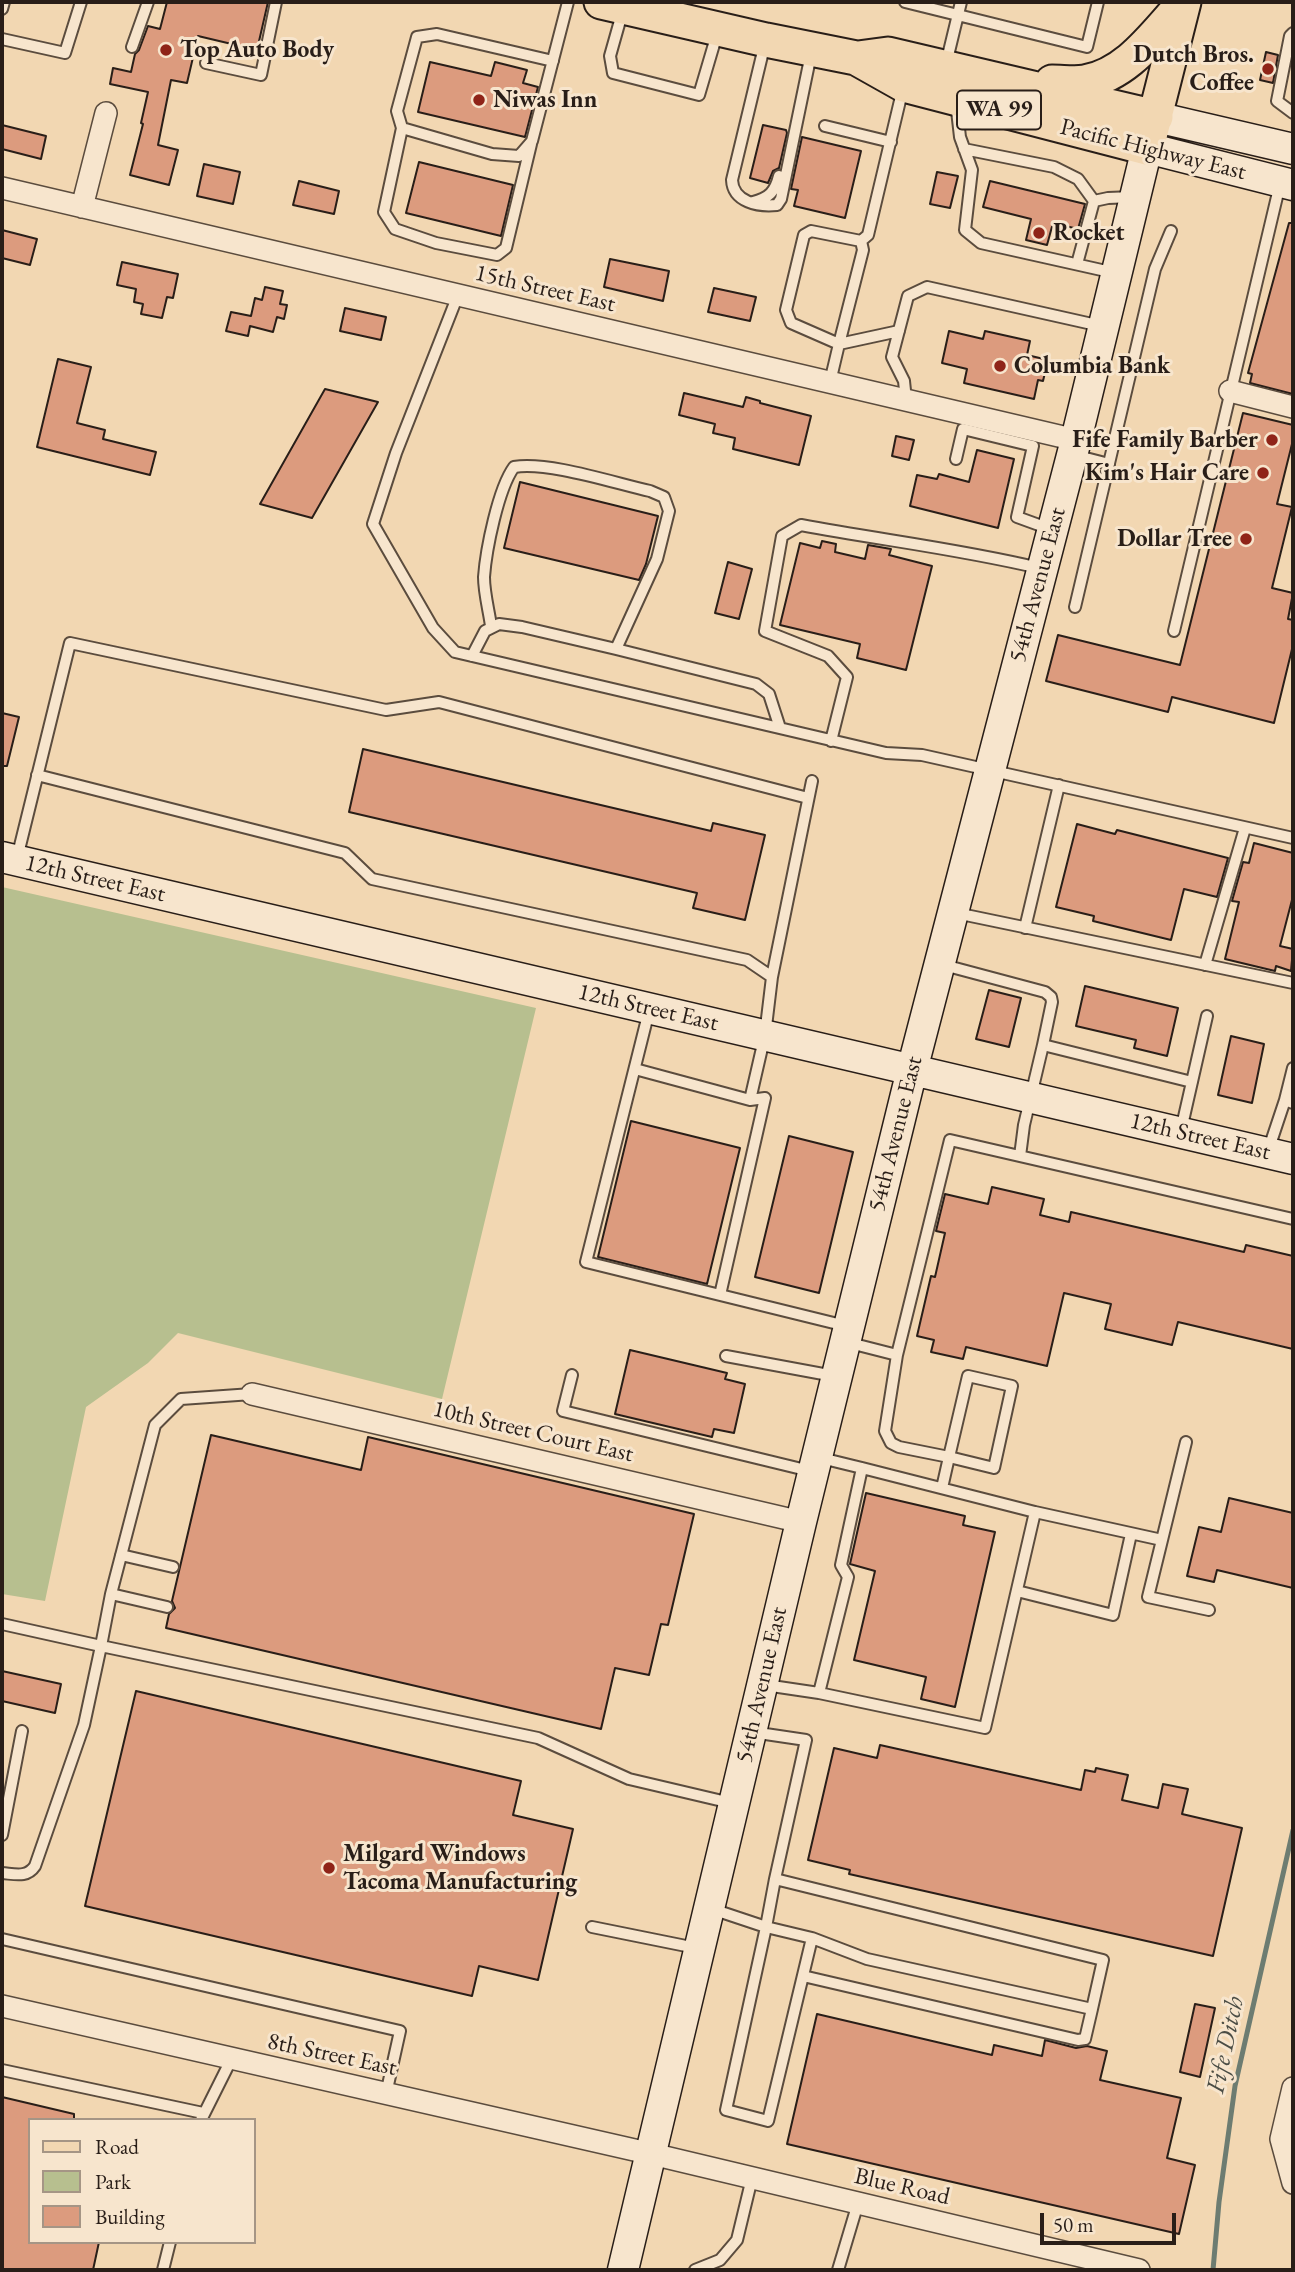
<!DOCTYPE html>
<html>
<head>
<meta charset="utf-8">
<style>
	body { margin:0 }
	#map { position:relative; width:1295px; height:2272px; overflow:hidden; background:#f2d7b2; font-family:"EB Garamond",serif }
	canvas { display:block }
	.frame { position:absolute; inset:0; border:4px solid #291e18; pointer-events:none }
	.legend { position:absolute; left:28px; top:2118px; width:228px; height:126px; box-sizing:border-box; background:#f7e5cd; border:2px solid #a59585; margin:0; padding:9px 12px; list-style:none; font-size:21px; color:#291e18 }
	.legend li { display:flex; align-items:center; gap:14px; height:35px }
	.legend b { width:35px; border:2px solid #a59585 }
	.scale { position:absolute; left:1040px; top:2213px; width:136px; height:32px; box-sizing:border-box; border:4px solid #291e18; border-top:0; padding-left:9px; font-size:21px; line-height:24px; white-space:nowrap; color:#291e18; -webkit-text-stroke:5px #f7e5cd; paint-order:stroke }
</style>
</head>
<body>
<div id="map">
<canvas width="1295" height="2272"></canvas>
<div class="frame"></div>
<ul class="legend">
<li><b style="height:9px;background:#f2d7b2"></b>Road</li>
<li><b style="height:19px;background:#b7bf8f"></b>Park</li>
<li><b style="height:19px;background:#dc9b7e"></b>Building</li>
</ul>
<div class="scale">50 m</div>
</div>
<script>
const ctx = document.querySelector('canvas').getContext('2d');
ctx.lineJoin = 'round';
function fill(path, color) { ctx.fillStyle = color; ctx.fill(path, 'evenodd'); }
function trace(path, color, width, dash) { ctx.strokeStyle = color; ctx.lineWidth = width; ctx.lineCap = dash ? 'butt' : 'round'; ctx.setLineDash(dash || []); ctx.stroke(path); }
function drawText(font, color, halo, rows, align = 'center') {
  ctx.font = font + ' "EB Garamond",serif'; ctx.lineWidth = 6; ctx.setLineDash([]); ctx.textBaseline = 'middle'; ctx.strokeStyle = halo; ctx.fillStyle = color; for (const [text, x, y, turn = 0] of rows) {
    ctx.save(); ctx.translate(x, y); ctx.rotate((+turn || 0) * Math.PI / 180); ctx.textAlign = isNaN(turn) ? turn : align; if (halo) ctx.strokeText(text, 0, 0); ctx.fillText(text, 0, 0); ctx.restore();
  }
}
fill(new Path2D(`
	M2,887L536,1008L442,1399L178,1333L148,1363L86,1407L45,1601L2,1594Z`), '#b7bf8f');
trace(new Path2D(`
	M1213,2270L1219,2202L1235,2086L1293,1830`), '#6d7c71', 5);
const building = new Path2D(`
	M167,2H268L257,50L198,36L187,83L171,80L158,145L178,150L169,185L130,175L143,124L141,123L148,92L110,84L113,68L131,72L135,54L139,50L148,26L160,29Z
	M1266,52L1278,55L1273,83L1260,80Z
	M430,62L491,76L495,62L527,70L523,83L538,87L525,137L418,112Z
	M2,125L46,136L41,159L2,149Z
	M763,125L786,130L787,133L779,168L773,171L768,183L750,178Z
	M802,137L861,151L845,218L794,206L798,190L791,189Z
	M419,162L513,185L501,236L406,213Z
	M204,164L240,172L233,204L197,196Z
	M937,172L958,176L950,208L930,204Z
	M299,181L339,191L334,214L293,205Z
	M990,181L1085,204L1078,229L1053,223L1047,245L1026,240L1031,219L983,207Z
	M1289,223H1293V394L1250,383L1252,374L1248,373Z
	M2,230L37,239L30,265L2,258Z
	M610,259L669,271L663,301L604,287Z
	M122,262L178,274L173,298L167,297L162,318L141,314L143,304L134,302L136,289L117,285Z
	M265,287L283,291L280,304L287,305L284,319L277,317L273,332L250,326L248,336L226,331L231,312L251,316L255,298L262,300Z
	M714,288L756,297L750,321L708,312Z
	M345,308L386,317L381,340L340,331Z
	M949,331L983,339L985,331L1030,341L1027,355L1048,360L1043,381L1038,380L1034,399L964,383L967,369L942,363Z
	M58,359L91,367L77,423L105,430L103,439L156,452L150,475L37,447Z
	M325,389L378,402L312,518L260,504Z
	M684,393L743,407L746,397L760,401V403L811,416L799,465L733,449L735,438L713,433L715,424L679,415Z
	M1243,413L1293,425V440L1277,504L1292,507L1272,588L1293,593L1288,619L1293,620V645L1274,723L1172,697L1168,712L1046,681L1058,635L1180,665Z
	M896,436L914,440L909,460L892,456Z
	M977,450L1014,459L998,528L910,506L917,475L937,479L939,474L969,482Z
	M520,482L658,516L646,564L639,580L504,548Z
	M822,541L836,544L835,552L865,559L868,545L891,549L889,555L932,566L906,670L857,658L860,644L780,625L800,543L820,548Z
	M728,562L752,569L739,619L715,613Z
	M2,713L19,717L7,766H2Z
	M363,749L711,831L713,823L765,835L745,920L693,908L697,893L349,812Z
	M1077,824L1115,834L1117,830L1228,858L1217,897L1184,889L1171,940L1093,921L1094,916L1056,907Z
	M1254,843L1293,853V896L1280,946L1293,949L1291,971L1276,966L1275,971L1225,959L1239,902L1232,901L1243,862L1249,863Z
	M1085,986L1178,1008L1167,1056L1134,1048L1136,1040L1076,1026Z
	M989,990L1021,998L1009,1047L976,1039Z
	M1231,1036L1264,1044L1252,1103L1218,1095Z
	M631,1121L740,1148L707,1284L598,1257Z
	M789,1136L853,1152L819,1293L755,1277Z
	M992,1187L1044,1199L1040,1215L1069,1222L1071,1212L1244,1252L1246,1245L1293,1256V1349L1178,1322L1172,1345L1105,1329L1111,1304L1064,1293L1047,1366L966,1347L963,1359L931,1352L934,1340L917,1336L931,1276L935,1277L945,1233L936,1231L945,1194L988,1204Z
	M630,1350L727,1373L725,1379L745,1384L734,1433L714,1429L712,1437L615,1414Z
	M211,1435L361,1470L368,1437L694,1514L668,1625L661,1624L649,1675L615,1668L601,1729L166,1628L169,1614L175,1608L172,1601Z
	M866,1493L965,1516L963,1525L995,1532L955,1707L921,1699L926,1677L854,1660L875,1571L850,1564Z
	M1229,1498L1293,1513V1588L1217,1570L1214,1582L1187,1576L1199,1527L1221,1532Z
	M2,1671L61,1684L55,1713L2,1701Z
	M136,1691L521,1781L513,1815L573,1829L538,1980L479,1966L472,1996L85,1906Z
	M880,1745L1081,1790L1085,1770L1095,1772L1096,1768L1128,1775L1122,1800L1158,1808L1163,1784L1188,1789L1182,1814L1242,1828L1213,1956L849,1874L850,1870L808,1860L834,1748L877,1758Z
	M1195,2004L1215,2008L1200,2077L1180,2072Z
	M817,2014L992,2055L994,2045L1042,2056L1045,2040L1076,2048L1087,2046L1107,2051L1100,2080L1181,2098L1167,2158L1195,2165L1179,2234L787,2144Z
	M2,2097L74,2114V2120H30V2242H99L93,2270H2Z`);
fill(building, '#dc9b7e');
trace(building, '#291e18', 2);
const lane = new Path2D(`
	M905,2L1087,47L1098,2
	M2,9L4,2
	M623,10L610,56L613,73L699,95L717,34
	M1293,33L1290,36L1277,101L1293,113
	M2,39L65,53L81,2
	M765,43L732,180C733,202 758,207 777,205L781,199L811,54
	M132,47L148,2
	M553,61L437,34L417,37L397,111L402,128L492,154L519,156L532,141L568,2
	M206,63L261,75L276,2
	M946,64L961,2
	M956,102L960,137L972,170L965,230L981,243L1115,273
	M825,126L891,142
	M402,128L384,212L395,229L436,243L497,255L506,248L531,144
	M964,149L1054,167L1078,179L1094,201
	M753,202C769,198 775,192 779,176
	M861,241L863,250L839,344L791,323L786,310L804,235L811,231L861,241L868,235L903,88
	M1077,264L1094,201L1108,198L1133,197
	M458,295L396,453L373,524L433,628L455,652L886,753L922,755L1293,838
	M830,382L839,344L899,331
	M906,400L904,381L892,357L908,296L927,287L1101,326
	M1074,455L1109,464
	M956,459L963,429L1033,446L1017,517L1050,529
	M1075,607L1155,269L1171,231
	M491,626C489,611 484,593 484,577C486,550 498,489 514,467C548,461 614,483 650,491L664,497L669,511L657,559L616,649
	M1174,631L1280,184
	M472,656L485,631L499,624L522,627L616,649L756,684L769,694L780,728
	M831,741L847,677L828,656L765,631L782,536L801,525C881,540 960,549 1039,568
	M37,775L345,853L372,879L747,960L772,977
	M17,858L70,643L386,710L439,702L808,798
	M956,913L1293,983
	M1025,928L1059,785
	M940,964L1045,992L1051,997L1052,1002L1043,1045
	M1205,965L1245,828
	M649,1011L586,1262L846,1326
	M635,1069L750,1100L765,1098L720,1295
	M750,1100L765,1035L772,977L812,781
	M1285,1100L1293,1068
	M1181,1130L1207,1016
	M1268,1151L1285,1100L1293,1103
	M1020,1156L1024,1125L1043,1045L1192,1082
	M846,1342L897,1355
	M726,1356L834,1376
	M572,1375L563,1411L810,1471
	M968,1376L1012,1386L994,1468L949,1457Z
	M252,1394L181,1399L155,1425L111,1594L101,1646L538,1738L629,1779L731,1803
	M821,1458L862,1468
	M942,1488L949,1457L899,1447L891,1443L885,1431L897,1355L950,1140L1293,1219
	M1035,1512L1162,1540L1148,1597L1209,1610
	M1162,1540L1186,1442
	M121,1555L173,1567
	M1017,1591L1113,1615L1131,1534
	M111,1594L167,1607
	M2,1624L101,1646L84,1725L35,1866C27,1878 15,1874 2,1873
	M765,1685L819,1693L848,1577L841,1565L862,1468L1035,1512L985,1728L819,1693
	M752,1732L806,1740L775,1879
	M2,1835L22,1731
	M712,1909L766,1927L726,2110L768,2121L812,1938L867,1959L1092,2009L1103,1960L775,1879L766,1927L812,1938
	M592,1927L696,1948
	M2,1939L400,2031L386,2094
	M803,1976L1078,2040L1085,2039L1092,2009
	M2,2070L203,2113
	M201,2120L231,2060
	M163,2270L170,2242
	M695,2270L720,2260L737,2240L752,2178
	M838,2270L858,2203`);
const street = new Path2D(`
	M2,188L1076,440
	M82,207L106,113
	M1230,391L1293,407
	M252,1394L801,1522
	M2,2006L652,2154L1139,2270
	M1293,2088L1281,2139L1293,2183`);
const secondary = new Path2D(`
	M1156,117L1293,149
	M2,857L1293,1159
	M623,2270L801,1522L912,1070L1076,440L1147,148L1293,185`);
const primary = new Path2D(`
	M601,2L766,40L856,58L904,85L1147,148L1184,2
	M858,58L888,54L1156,117
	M1052,82C1063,82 1075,84 1085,82C1128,74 1154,35 1182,5`);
trace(lane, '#5b4c3e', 14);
trace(street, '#5b4c3e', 24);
trace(secondary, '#291e18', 33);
trace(primary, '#291e18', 37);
trace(lane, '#f7e5cd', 10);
trace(street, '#f7e5cd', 21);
trace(secondary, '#f7e5cd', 30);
trace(primary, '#f2d7b2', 33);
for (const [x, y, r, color] of [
	[166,50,7,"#8f2418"],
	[1268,69,7,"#8f2418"],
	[479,100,7,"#8f2418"],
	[1039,233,7,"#8f2418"],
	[1000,366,7,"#8f2418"],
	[1272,440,7,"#8f2418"],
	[1263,473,7,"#8f2418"],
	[1246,539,7,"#8f2418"],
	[329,1868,7,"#8f2418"]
]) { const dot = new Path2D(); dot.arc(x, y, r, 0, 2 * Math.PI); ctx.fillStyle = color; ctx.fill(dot); trace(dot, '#f7e5cd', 2.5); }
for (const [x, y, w] of [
	[999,110,84]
]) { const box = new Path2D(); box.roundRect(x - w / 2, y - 19.5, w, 39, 5); ctx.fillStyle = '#f7e5cd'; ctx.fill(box); trace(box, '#291e18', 2); }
drawText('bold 23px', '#291e18', null, [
	["WA 99",999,110]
]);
drawText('bold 24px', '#291e18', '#f7e5cd', [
	["Top Auto Body",180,50],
	["Dutch Bros.",1254,55,"right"],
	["Coffee",1254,83,"right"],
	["Niwas Inn",493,100],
	["Rocket",1053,233],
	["Columbia Bank",1014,366],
	["Fife Family Barber",1258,440,"right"],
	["Kim's Hair Care",1249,473,"right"],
	["Dollar Tree",1232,539,"right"],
	["Milgard Windows",343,1854],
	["Tacoma Manufacturing",343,1882]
], 'left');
drawText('24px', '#291e18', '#f7e5cd', [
	["Pacific Highway East",1153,150,14],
	["15th Street East",545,289,13],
	["54th Avenue East",1038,585,-75],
	["12th Street East",95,879,13],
	["12th Street East",648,1008,13],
	["54th Avenue East",896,1134,-76],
	["12th Street East",1200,1137,13],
	["10th Street Court East",533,1432,13],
	["54th Avenue East",762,1685,-77],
	["8th Street East",332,2055,12],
	["Blue Road",902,2187,13]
]);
drawText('italic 26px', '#4b4d45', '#f7e5cd', [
	["Fife Ditch",1226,2045,-78]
]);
</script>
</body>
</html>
